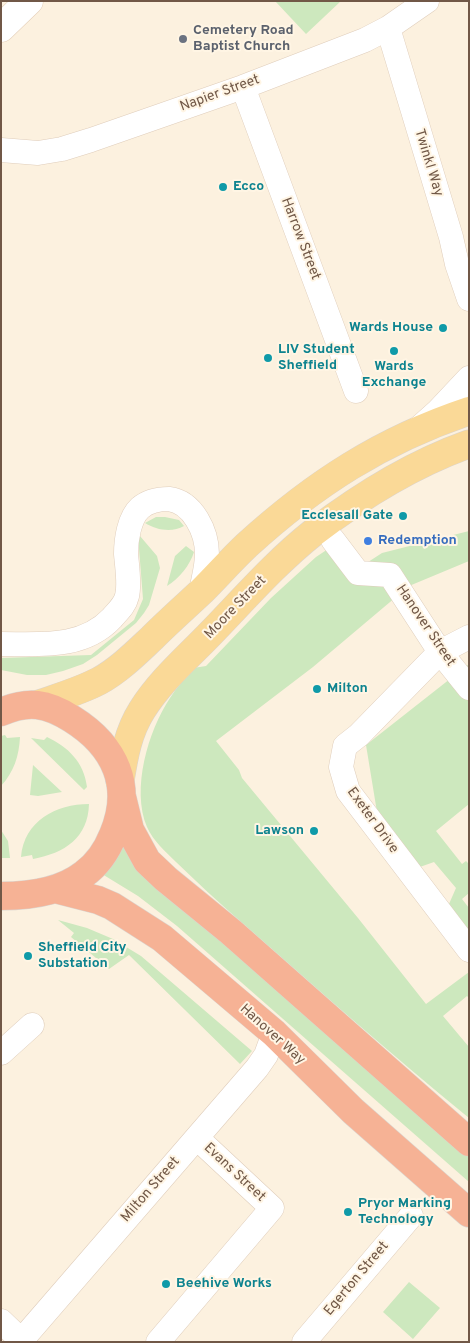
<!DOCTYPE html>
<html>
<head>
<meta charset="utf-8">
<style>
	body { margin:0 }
	#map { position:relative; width:470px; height:1343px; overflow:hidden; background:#fcf1df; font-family:Overpass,sans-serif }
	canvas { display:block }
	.frame { position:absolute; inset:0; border:2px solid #715847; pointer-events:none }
</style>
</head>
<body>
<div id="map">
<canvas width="470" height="1343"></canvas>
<div class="frame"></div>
</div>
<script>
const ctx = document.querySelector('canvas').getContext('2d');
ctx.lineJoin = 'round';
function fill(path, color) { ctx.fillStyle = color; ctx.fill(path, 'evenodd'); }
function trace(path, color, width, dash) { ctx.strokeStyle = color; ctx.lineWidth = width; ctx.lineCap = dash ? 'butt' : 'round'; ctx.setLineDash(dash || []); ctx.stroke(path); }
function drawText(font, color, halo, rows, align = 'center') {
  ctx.font = font + ' Overpass,sans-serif'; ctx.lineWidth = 4; ctx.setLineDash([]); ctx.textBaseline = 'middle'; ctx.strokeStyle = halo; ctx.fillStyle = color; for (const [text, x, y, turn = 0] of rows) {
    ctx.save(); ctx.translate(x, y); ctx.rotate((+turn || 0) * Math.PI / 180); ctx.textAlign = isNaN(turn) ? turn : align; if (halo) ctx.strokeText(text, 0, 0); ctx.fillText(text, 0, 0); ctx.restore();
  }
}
fill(new Path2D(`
	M275,1H341L306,34Z
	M156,517H165L179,520L184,526C172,533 156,530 145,523Z
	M469,531V561L409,586L313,667L216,741L239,770L242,778L358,918L426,1004L469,972V998L467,996L443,1016L469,1047V1118C391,1054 316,988 240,921C218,902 197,882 176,862C166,852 153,841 147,827C131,789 148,731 170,698C177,687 185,678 193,668L206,666L271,598L316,557L346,537L365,564L382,553Z
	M138,536H140L157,556L160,568L149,605L144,613L136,623L97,655L83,664L63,671L46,675H27L1,670V658L91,655L134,620L143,599Z
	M186,546L194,552C190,565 179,579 167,586L175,556Z
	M469,664V804L436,831L462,864L466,861L469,864V893L462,899L469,908V932L449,904L456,888L434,862L417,868L377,812L366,745Z
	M5,735L7,738L20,737C19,756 14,772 1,786V736Z
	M47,737C68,747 84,762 87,787L84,790L31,738L44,740Z
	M33,765L62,792L38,796L30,795Z
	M89,804C88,838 65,853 33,859L32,855L21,857C24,821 56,804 89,804Z
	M1,830L8,841L10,858H1Z
	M124,846L469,1152V1182L177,926L138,896L102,874Z
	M58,920L87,928L113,939L141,956L252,1051L240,1064L129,955L109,969L71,937L74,933Z
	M409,1282L440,1308L413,1339L383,1312Z`), '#cde8be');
const street = new Path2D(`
	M388,28L451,237L457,264L469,299
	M243,87L356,391
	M1,150L38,153L62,149L91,140L243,87L365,40L388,28L427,1
	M419,428L438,411L469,378
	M333,540L358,573L390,575L440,652L469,688
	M469,637L440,652L359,735L345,746L341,767L348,791L469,950
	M1,644C40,644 83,649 112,618C118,611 125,605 127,596C130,585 127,566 126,554C126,540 129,518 140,508C148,501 159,499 169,499C193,502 207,532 207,554C207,567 203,580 201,592
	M1,1053L32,1025
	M1,1321L23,1342
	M20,1342L257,1068L266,1055L274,1033
	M158,1342L272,1208L197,1138
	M304,1342L411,1216`);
const secondary = new Path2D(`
	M1,28L29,1`);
const primary = new Path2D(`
	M39,704C59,697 80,691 99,681C119,670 136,653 152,638C168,622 185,607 202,591C217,576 231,560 247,545C314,484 382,440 469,411
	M120,781C124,756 128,732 142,710C160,681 188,657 211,633C244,599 276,562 314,532C361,496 413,464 469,444`);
const highway = new Path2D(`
	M1,712C28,700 47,703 72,719C115,746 134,786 113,835C107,850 98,864 84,874C61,892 30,896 1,896
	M122,797L130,830L147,861L166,879L231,932L469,1142
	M55,889L98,900L112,906L162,938L274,1033L353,1111L469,1213`);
trace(street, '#dfcdbb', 25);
trace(secondary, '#e4cfb9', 29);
trace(primary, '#dad4cf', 29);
trace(highway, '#dad4cf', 29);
trace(street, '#fff', 24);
trace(secondary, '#fff', 28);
trace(primary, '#fad997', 28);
trace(highway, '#f6b295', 28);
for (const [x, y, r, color] of [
	[183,39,5,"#6b7280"],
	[223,187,5,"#0f9aa8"],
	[443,328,5,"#0f9aa8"],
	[394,351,5,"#0f9aa8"],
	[268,358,5,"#0f9aa8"],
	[403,516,5,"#0f9aa8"],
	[368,541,5,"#3f7fe0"],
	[317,689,5,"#0f9aa8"],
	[314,831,5,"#0f9aa8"],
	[28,956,5,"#0f9aa8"],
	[348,1212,5,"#0f9aa8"],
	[166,1284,5,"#0f9aa8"]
]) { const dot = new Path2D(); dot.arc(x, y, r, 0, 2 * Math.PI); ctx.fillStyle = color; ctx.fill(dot); trace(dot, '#fff5e4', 2); }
drawText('bold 14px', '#5b616d', '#fff5e4', [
	["Cemetery Road",193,31],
	["Baptist Church",193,47]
], 'left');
drawText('14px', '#715847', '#fff5e4', [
	["Napier Street",220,94,-20],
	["Twinkl Way",428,163,73],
	["Harrow Street",300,239,69],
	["Moore Street",236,608,-46],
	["Hanover Street",425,626,56],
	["Exeter Drive",372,821,54],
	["Hanover Way",272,1035,42],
	["Evans Street",234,1173,43],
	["Milton Street",151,1190,-49],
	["Egerton Street",357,1279,-50]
]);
drawText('bold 14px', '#0d838f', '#fff5e4', [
	["Ecco",233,187],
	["Wards House",433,328,"right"],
	["LIV Student",278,350],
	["Sheffield",278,366],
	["Wards",394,367,"center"],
	["Exchange",394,383,"center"],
	["Ecclesall Gate",393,516,"right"],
	["Milton",327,689],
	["Lawson",304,831,"right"],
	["Sheffield City",38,948],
	["Substation",38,964],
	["Pryor Marking",358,1204],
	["Technology",358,1220],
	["Beehive Works",176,1284]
], 'left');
drawText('bold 14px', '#366cbe', '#fff5e4', [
	["Redemption",378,541]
], 'left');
</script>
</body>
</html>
